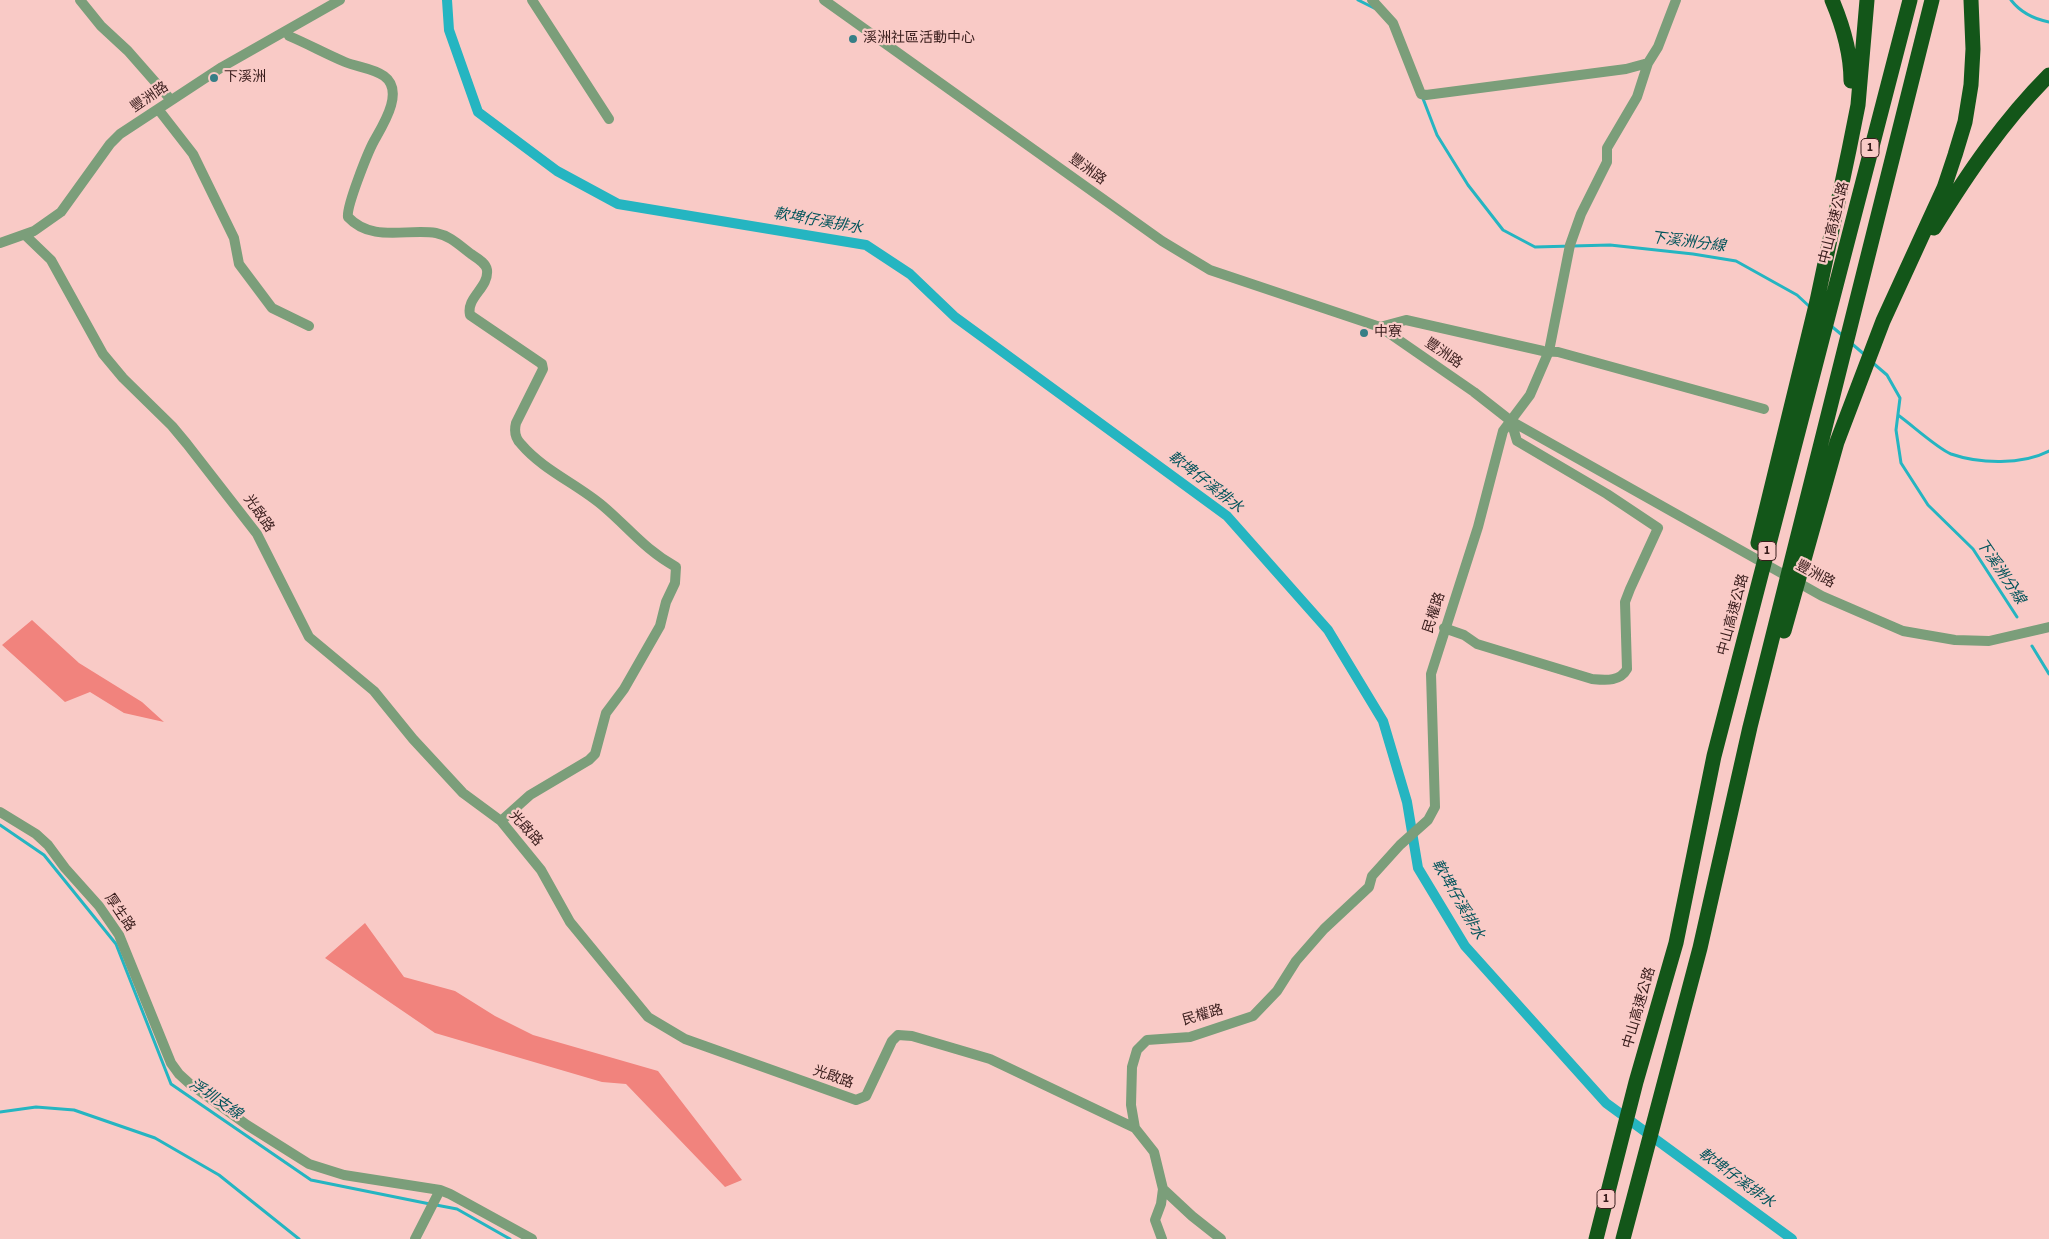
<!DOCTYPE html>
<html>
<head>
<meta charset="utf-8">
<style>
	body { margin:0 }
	canvas { display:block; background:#f9cac6 }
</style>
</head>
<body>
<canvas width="2049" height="1239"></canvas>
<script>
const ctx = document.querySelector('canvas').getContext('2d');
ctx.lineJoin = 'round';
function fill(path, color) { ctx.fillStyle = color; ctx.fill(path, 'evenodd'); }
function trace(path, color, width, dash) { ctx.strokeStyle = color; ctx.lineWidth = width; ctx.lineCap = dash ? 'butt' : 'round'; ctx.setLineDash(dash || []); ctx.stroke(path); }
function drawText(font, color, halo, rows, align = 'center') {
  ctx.font = font + ' "Source Sans 3","Noto Sans TC",sans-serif'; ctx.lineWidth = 4.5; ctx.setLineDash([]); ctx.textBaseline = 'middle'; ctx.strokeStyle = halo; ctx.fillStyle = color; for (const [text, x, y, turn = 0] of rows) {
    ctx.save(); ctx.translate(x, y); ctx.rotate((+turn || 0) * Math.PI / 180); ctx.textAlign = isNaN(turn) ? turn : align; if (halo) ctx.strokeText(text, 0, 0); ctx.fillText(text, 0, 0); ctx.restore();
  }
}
fill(new Path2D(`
	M32,620L79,663L142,702L164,722L124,713L90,692L65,702L2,645Z
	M365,923L404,977L455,991L495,1016L533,1035L658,1071L742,1180L725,1187L626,1084L602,1082L435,1033L325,958Z`), '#f1837d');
trace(new Path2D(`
	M1358,0L1374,8
	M2011,0C2021,13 2034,19 2049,22
	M1422,96L1437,135L1468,185L1503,230L1535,247L1610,245L1693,254L1736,261L1797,295L1810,307
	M1830,325L1842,335
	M1851,343L1865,355
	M1873,363L1887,375L1900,398L1896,430L1901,463L1928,505L1973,549L2017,617
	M1898,415C1912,425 1937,448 1951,454C1980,464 2022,465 2049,451
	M2032,646L2049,674
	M0,825L44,855L116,944L171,1084L311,1180L430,1204
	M0,1112L36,1107L74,1110L155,1138L219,1175L299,1239
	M436,1205L457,1209L510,1239`), '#25b5c1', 3);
trace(new Path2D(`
	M447,0L449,30L478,112L557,171L618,204L866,245L910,274L955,317L1227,516L1328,630L1383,721L1407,802L1418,868L1465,946L1606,1103L1792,1239`), '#25b5c1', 10);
trace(new Path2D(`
	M80,0L101,26L128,51L171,100
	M532,0L609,119
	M824,0L1162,241L1210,270L1380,327L1474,392L1511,421L1822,596L1903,631L1955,640L1989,641L2049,627
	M1372,0L1393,23L1421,94L1426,95L1626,69L1648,63
	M287,31L289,36C308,44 326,54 345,62C357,67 373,68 384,76C405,91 383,125 374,141C368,152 346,207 348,217C372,243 408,228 436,233C451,236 460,246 471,254C477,258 486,263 487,270C489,288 466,297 470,315L542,364L543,369L516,423C514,431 515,438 521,444C543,470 577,484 603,506C629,528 645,550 676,567L675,583L666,602L660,626L624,689L606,713L595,754L589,760L530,795L501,821
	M158,109L193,154L234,238L239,264L272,308L309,326
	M25,235L51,260L103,354L123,378L172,426L187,444L257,534L309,637L374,691L413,739L463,793L501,821L541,870L570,922L648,1017L685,1039L856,1100L866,1096L892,1041L898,1035L912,1036L990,1059L1135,1128
	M0,243L34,231L61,212L110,144L120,134L222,67L340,0
	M1380,327L1406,320L1543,351L1558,352L1764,409
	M1444,628L1464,635L1477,644L1592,679C1605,680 1620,682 1627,669L1625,602L1630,589L1658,528L1607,494L1517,441L1511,421
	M0,812L36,834L48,845L65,868L99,906L119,935L171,1063L179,1074L190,1084L247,1125L309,1164L344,1175L440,1190L450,1194L532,1239
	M1163,1189L1192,1216L1221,1239
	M415,1239L440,1190
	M1162,1239L1155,1220L1161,1204L1163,1189L1154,1152L1135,1128L1131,1105L1132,1067L1137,1050L1147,1040L1190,1037L1253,1016L1277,991L1296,961L1324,929L1369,887L1372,876L1400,845L1428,820L1435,807L1431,674L1478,527L1503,431L1530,395L1549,351L1570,245L1581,214L1607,162V148L1637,97L1648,63L1658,47L1676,0`), '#7b9e7a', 10);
trace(new Path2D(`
	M1832,0C1843,26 1851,53 1851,81
	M1934,228C1968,173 2004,120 2049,75
	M1758,543L1817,301L1849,150L1858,105L1867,0
	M1784,631L1837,442L1883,321L1944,188L1955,155L1965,122L1971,85L1973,49L1971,0
	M1596,1239L1636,1082L1676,943L1714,756L1910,0
	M1623,1239L1700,948L1750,727L1932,0`), '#135619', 15);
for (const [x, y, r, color] of [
	[853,39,5,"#367e86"],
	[214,78,5,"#367e86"],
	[1364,333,5,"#367e86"]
]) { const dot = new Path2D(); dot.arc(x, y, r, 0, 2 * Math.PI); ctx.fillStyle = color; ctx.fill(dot); trace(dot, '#f9cac6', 2); }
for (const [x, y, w] of [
	[1870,148,18],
	[1767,551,18],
	[1606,1199,18]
]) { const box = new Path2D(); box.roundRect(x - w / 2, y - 9.5, w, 19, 4); ctx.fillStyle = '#f9cac6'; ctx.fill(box); trace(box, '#381c1b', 1); }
drawText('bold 12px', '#381c1b', null, [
	["1",1870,148],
	["1",1767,551],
	["1",1606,1199]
]);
drawText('14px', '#381c1b', '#f9cac6', [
	["溪洲社區活動中心",863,39],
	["下溪洲",224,78],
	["中寮",1374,333]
], 'left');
drawText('14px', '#381c1b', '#f9cac6', [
	["豐洲路",150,98,-34],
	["豐洲路",1087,170,36],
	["中山高速公路",1835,223,-76],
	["豐洲路",1443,354,34],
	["光啟路",258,514,55],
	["豐洲路",1815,575,28],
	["民權路",1435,613,-72],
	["中山高速公路",1734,615,-75],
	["光啟路",525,829,48],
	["厚生路",119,913,56],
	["中山高速公路",1640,1008,-74],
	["民權路",1203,1016,-16],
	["光啟路",833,1078,19]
]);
drawText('italic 15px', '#02545b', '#f9cac6', [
	["軟埤仔溪排水",818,222,10],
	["下溪洲分線",1688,243,7],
	["軟埤仔溪排水",1205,483,38],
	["下溪洲分線",2000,572,56],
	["軟埤仔溪排水",1457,900,60],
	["浮圳支線",215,1100,34],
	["軟埤仔溪排水",1736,1179,36]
]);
</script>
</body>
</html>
